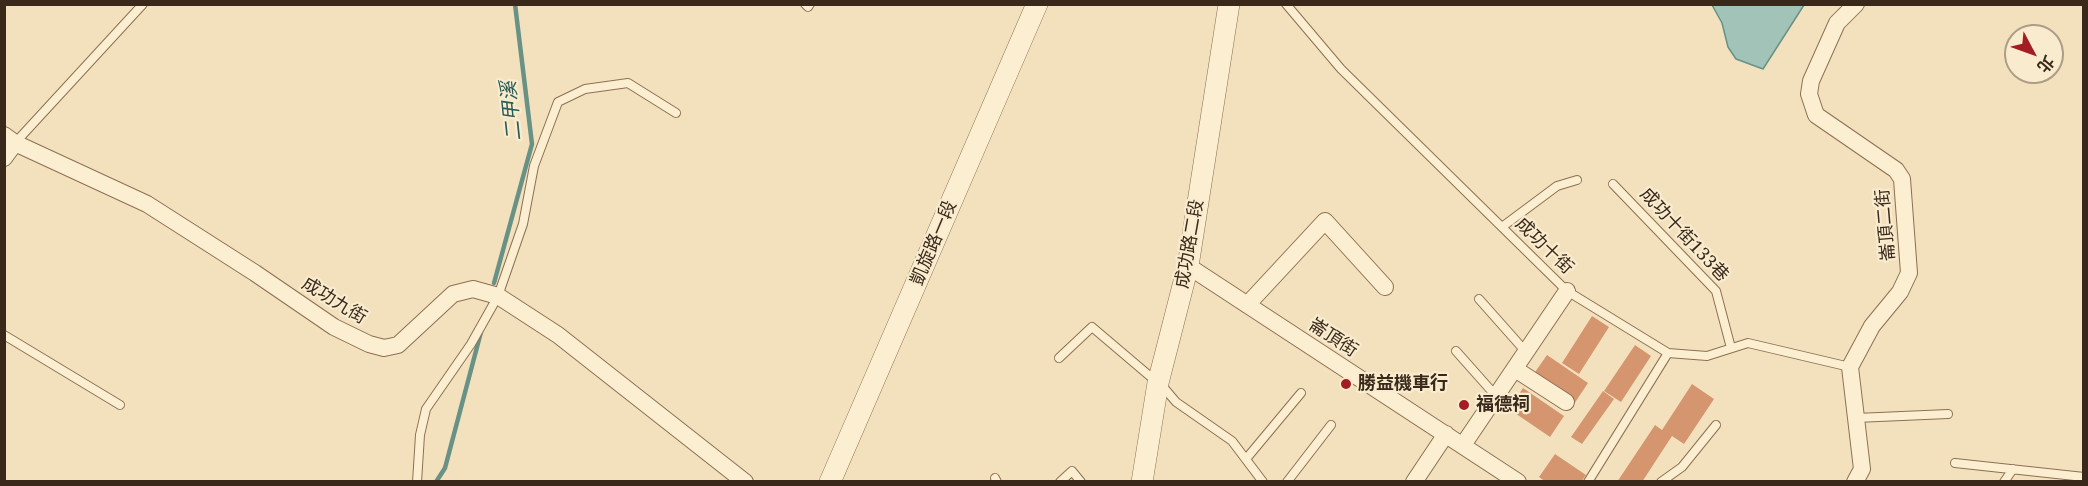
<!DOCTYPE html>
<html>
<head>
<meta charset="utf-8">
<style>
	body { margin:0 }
	#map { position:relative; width:2088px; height:486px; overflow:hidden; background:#f3e1bd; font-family:"Noto Serif","Noto Sans TC",serif }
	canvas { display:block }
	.frame { position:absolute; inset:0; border:6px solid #3a291b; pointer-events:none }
	.north { position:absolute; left:2004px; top:24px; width:60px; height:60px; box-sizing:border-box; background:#f9ebce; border:2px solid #ad9d86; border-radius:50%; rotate:131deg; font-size:16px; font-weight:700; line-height:24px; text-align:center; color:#3a291b }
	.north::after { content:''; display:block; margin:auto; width:21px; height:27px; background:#a21e23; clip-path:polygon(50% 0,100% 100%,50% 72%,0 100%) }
</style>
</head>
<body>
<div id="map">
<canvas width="2088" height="486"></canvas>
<div class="frame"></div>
<div class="north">北</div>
</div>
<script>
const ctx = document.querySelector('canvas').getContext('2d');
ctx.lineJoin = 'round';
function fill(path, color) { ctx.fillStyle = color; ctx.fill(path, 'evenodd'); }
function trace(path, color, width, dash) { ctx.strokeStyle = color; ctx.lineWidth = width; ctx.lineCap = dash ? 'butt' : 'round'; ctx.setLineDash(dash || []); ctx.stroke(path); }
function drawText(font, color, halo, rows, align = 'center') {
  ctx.font = font + ' "Noto Serif","Noto Sans TC",serif'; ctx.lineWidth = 4.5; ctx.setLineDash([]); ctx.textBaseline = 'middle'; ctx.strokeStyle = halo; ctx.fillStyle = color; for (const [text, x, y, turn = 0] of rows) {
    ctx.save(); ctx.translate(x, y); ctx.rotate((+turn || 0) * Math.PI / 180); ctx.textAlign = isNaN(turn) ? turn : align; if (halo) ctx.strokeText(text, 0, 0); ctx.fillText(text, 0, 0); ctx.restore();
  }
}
const water = new Path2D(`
	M1712,5H1804L1763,69L1736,59L1728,47L1722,23Z`);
fill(water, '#a1c3b8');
trace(water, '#689286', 1.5);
trace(new Path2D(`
	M494,283L532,144L515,4
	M436,482L445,468L481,332`), '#689286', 4.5);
fill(new Path2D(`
	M1592,316L1609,327L1579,374L1562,363Z
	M1635,345L1651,356L1621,402L1604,391Z
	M1547,355L1588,383L1574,404L1533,375Z
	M1692,384L1714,399L1684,444L1672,436L1642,482H1617L1655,425L1662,430Z
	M1523,388L1564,416L1550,437L1509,409Z
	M1603,391L1614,399L1582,444L1571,437Z
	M1555,454L1586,475L1581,482H1546L1539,477Z`), '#d5966f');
const service = new Path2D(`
	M805,4L808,7L810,4
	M1286,4L1341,69L1567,291L1668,353L1707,356L1748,343L1850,367
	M15,143L143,4
	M1613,184L1716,291L1731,348
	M1502,227L1557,186L1577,180
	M1479,299L1526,352
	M4,335L120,405
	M1456,351L1496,396
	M1059,358L1092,327L1165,389L1176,402L1232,441L1263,482
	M1856,418L1948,414
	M1246,459L1301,393
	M1955,463L2084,477
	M995,478L997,482
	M417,482L420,435L426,409L471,344L498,296L523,224L534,166L558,102L585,89L628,83L676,113
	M1060,482L1072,471L1081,482
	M1287,482L1331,425
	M1588,482L1668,353
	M1661,482L1682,467L1716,425
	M2004,482L2013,469`);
const minor = new Path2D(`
	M4,135L15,143L147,204L255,273L334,327L369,344L384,348L398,345L453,294L473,289L498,296L558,335L745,482
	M4,158L15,143
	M1188,266L1518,482
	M1247,305L1325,221L1385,287
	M1515,369L1566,402
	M1463,445L1567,291
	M1414,482L1446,434
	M1855,482L1862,469L1850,367L1872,326L1900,292L1909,273L1902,179L1896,170L1816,115L1809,94L1811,81L1837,23L1856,4`);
const tertiary = new Path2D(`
	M830,482L1037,4
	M1142,482L1158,383L1188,266L1229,4`);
trace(service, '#8d7054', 10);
trace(minor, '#8d7054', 18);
trace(tertiary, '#8d7054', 22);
trace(service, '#fceed1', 8);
trace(minor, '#fceed1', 16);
trace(tertiary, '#fceed1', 21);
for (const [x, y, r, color] of [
	[1346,384,6,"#a21e23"],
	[1464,405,6,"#a21e23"]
]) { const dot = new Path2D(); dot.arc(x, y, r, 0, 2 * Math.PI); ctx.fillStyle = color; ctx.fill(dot); trace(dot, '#f9ebce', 2); }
drawText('18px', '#3a291b', '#f9ebce', [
	["崙頂二街",1886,225,-95],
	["成功十街133巷",1684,235,47],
	["凱旋路一段",934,243,-67],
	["成功路二段",1190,244,-80],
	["成功十街",1544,246,44],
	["成功九街",334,301,31],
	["崙頂街",1333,338,33]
]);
drawText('bold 18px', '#3a291b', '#f9ebce', [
	["勝益機車行",1358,384],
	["福德祠",1476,405]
], 'left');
drawText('italic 20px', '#285c57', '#f9ebce', [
	["二甲溪",512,111,-96]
]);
</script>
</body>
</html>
